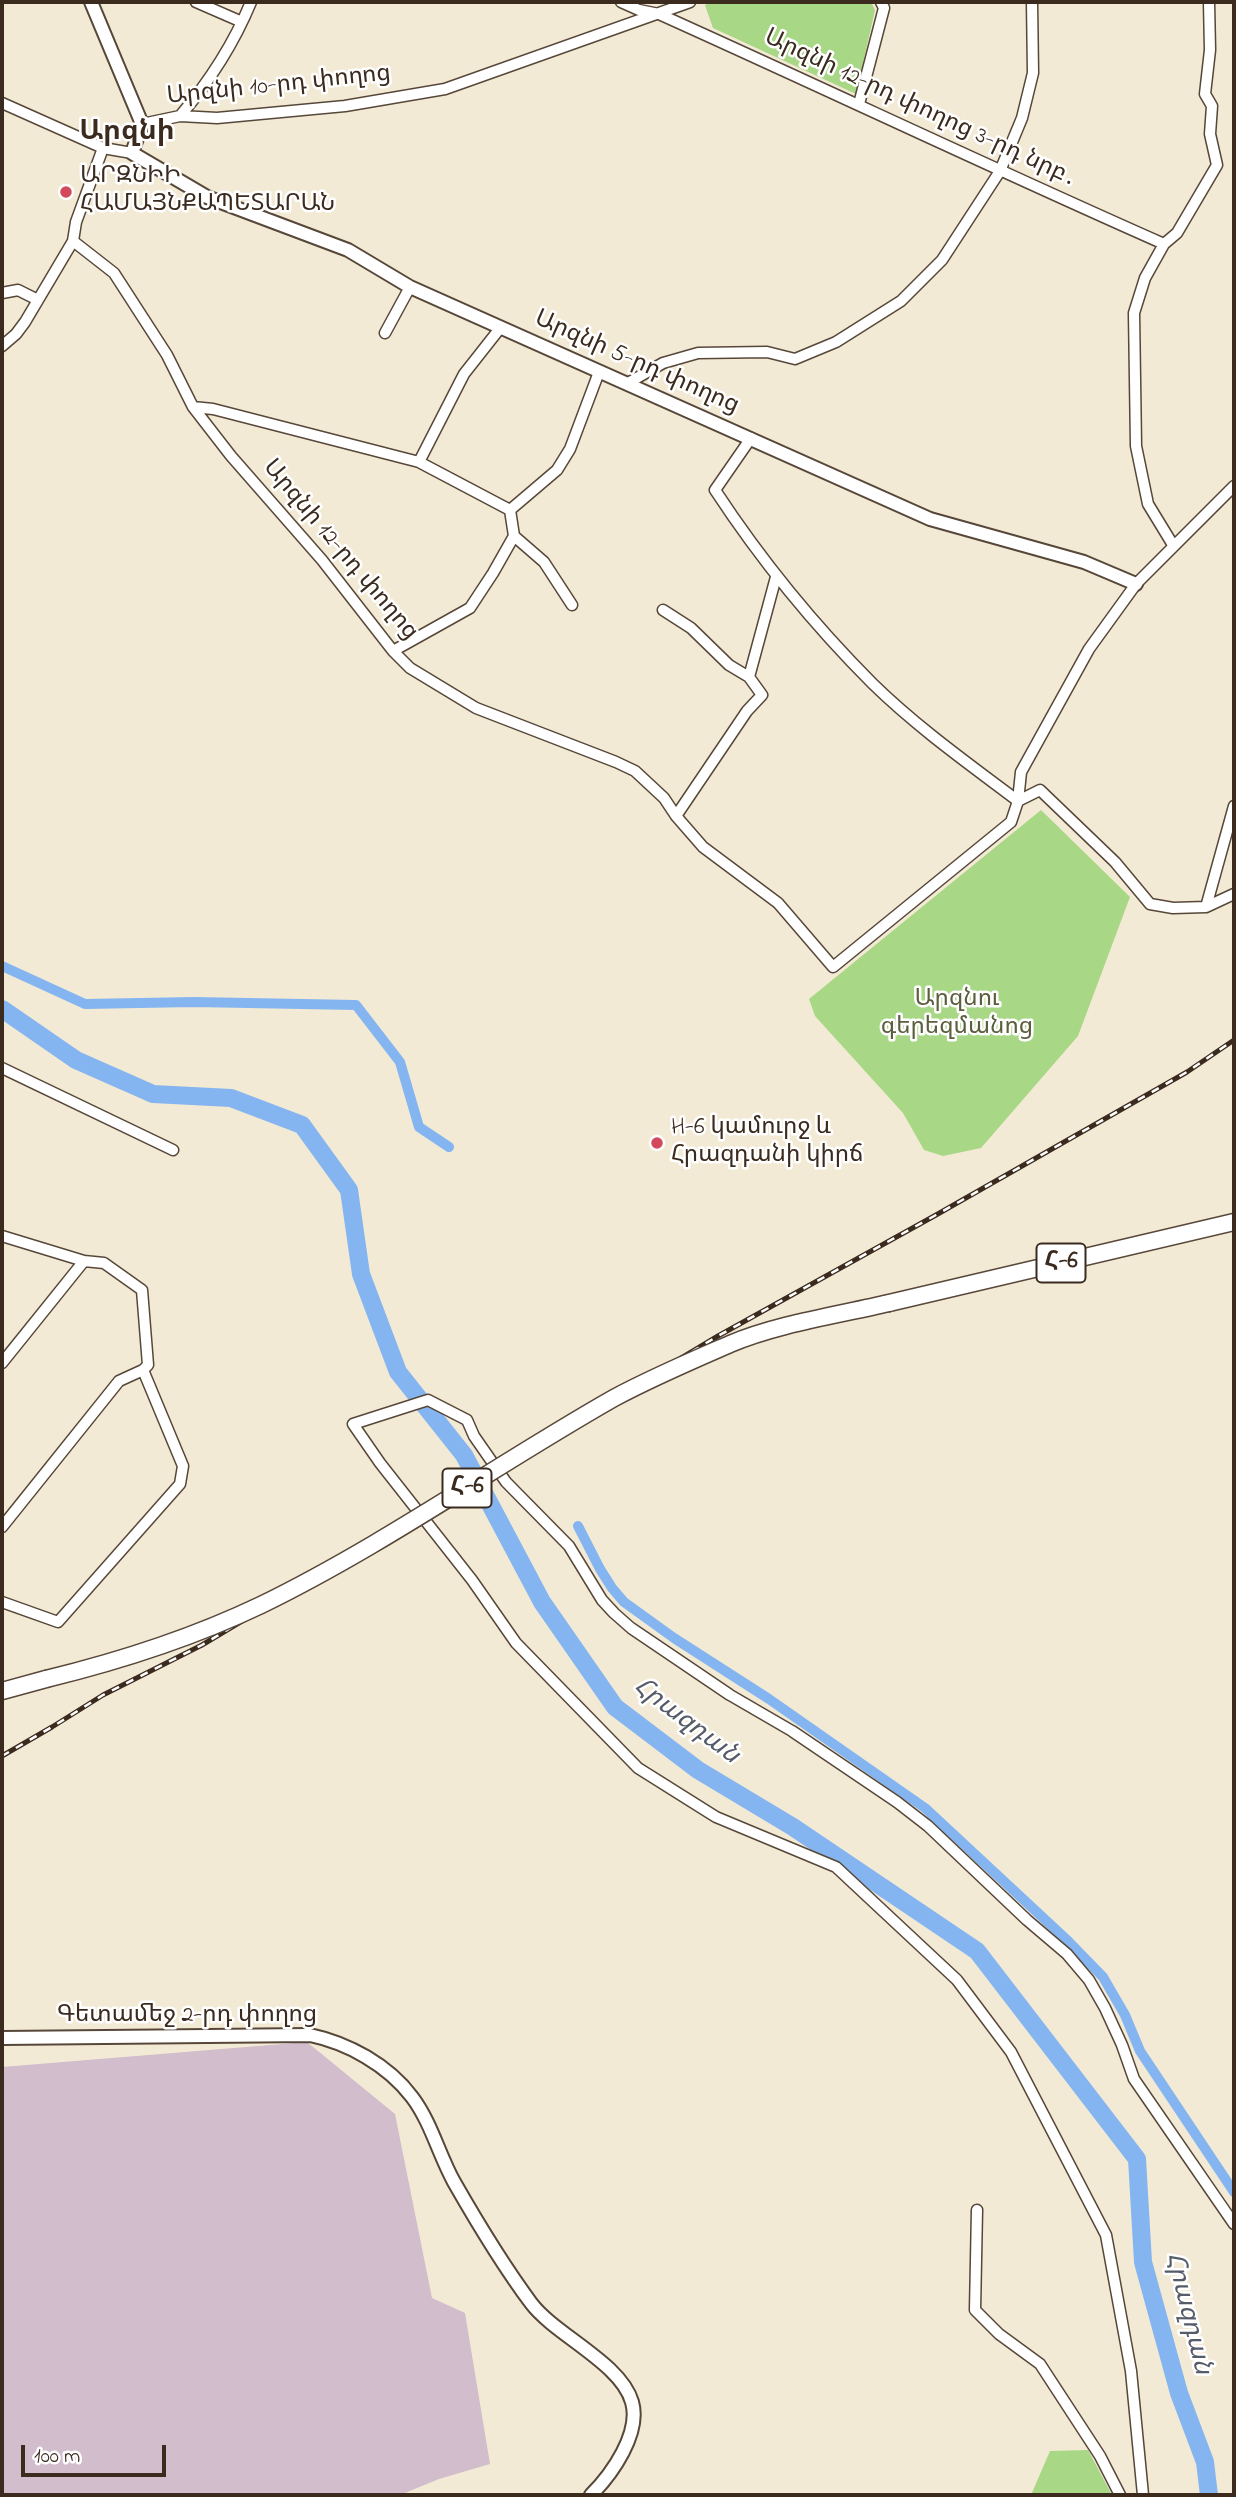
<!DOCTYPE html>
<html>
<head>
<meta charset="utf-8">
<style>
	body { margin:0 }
	#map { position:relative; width:1236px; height:2497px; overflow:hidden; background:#f3ead5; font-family:"Indie Flower",sans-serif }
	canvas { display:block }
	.frame { position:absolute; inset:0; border:4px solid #3b2a1e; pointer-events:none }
	.scale { position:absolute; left:21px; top:2445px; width:145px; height:32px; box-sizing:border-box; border:4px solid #3b2a1e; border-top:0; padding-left:9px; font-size:21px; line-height:24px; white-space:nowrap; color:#3b2a1e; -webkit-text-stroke:5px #fff; paint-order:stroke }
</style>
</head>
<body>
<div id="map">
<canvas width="1236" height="2497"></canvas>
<div class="frame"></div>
<div class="scale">100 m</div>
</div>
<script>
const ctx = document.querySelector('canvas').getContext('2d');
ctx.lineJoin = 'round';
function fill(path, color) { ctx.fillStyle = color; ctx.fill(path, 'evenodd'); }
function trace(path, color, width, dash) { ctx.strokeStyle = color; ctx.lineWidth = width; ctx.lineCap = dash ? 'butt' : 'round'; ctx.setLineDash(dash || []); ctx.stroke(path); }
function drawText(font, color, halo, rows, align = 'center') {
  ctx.font = font + ' "Indie Flower","Noto Sans Armenian",sans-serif'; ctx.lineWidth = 5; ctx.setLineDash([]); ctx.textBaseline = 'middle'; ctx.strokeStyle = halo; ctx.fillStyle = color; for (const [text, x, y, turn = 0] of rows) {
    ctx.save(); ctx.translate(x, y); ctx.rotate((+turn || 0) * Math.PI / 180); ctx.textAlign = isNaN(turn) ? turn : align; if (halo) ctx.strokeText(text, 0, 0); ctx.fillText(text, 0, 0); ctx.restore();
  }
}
fill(new Path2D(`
	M307,2042L395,2114L432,2298L465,2313L490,2464L439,2479L400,2495H2V2067Z`), '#d1bdcc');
fill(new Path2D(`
	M712,2H871L875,10L856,94L713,28L705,5Z
	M1041,810L1130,897L1078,1036L981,1148L943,1156L924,1150L903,1113L815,1016L809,999Z
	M1088,2450L1112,2495H1031L1050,2451Z`), '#a8d785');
trace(new Path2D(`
	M2,966L85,1004L194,1002L356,1005L400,1062L419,1127L449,1147
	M578,1526L600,1569L612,1588L624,1602L674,1638L769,1699L925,1808L1068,1941L1103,1977L1125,2015L1140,2051L1234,2192`), '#84b5f0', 10);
trace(new Path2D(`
	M2,1009L76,1060L153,1094L231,1098L302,1125L349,1190L361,1274L398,1372L464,1455L542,1602L615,1707L698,1770L793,1827L977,1951L1137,2159L1143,2262L1179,2393L1205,2462L1209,2495`), '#84b5f0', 18);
const minor = new Path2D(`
	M196,2L242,22
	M621,2L639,10L659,14C828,90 994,169 1164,244
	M2,103L103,148L132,153
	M859,104L884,8L881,2
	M180,116C209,82 234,43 251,2
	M142,124L180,116L217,118L345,106L445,89L690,2
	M73,241L114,273L167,355L193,407L231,456L322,560L393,651L410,668L476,708L616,762L635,771L664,798L676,816L703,847L778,903L833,967L1011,822L1018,801L1021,772L1089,649L1136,584L1234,486
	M2,293L18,290L38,300
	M385,333L410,287
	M2,346L16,334L25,322L73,241L76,222L103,148
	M628,383L663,363L698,353L767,352L795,359L836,342L901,301L942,260L1000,171L1022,118L1033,73L1032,2
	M193,407L213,409L419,462L510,510L514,536L493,573L470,608L393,651
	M751,438L715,490C761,560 814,625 873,684C917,727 969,764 1018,801
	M419,462L464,374L501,327
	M510,510L557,470L570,449L599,372
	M514,536L544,562L572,605
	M1173,545L1148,504L1136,446L1134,313L1145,278L1164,244L1177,233L1217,165L1210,134L1212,106L1205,94L1210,50L1209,2
	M663,610L691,628L729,665L749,677
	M1018,801L1040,790L1115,862L1150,904L1173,908L1206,907L1234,894
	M676,816L747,711L762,695L749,677L776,577
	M1206,907L1234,806
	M2,1068L173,1150
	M2,1236L84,1261L2,1363
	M2,1527L119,1381L143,1370
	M2,1602L58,1622L180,1484L183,1466L143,1370L148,1365L142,1290L104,1263L84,1261
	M977,2210L975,2310L999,2334L1040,2364L1100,2456L1120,2495
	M1143,2495L1131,2371L1106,2235L1011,2052L957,1980L836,1867L716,1817L638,1768L516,1643L472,1580L380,1463L353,1424L428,1400L467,1420L474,1436L506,1482L569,1546L602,1600L614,1613L631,1628L730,1695L792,1731L897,1802L928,1826L1027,1920L1067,1954L1089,1980L1105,2008L1122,2045L1134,2079L1234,2224`);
const tertiary = new Path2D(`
	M91,2L142,124L132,153L207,197L348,250L410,287L930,519L1084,562L1136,584
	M2,2038L310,2035C348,2043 388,2065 412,2097C431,2122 439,2155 454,2182C478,2224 502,2264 531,2303C555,2335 621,2363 632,2402C641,2433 612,2474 591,2495`);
const primary = new Path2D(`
	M889,1303L1234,1222
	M2,1691L46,1679`);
trace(minor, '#574739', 13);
trace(tertiary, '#574739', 16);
trace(primary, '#574739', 19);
trace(minor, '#fff', 10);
trace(tertiary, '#fff', 12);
trace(primary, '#fff', 16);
const rail = new Path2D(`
	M2,1756L52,1727L103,1695L202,1645L718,1336L936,1215L1187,1072L1234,1040`);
trace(rail, '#3b2a1e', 5);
trace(rail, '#fff', 2.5, [8]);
const primaryBridge = new Path2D(`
	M46,1679C120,1661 192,1638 261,1605C384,1545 496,1465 614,1398C651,1378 691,1361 730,1344C777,1324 838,1315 889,1303`);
trace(primaryBridge, '#574739', 19, []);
trace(primaryBridge, '#fff', 16);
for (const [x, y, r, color] of [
	[66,192,7,"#d1495b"],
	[657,1143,7,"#d1495b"]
]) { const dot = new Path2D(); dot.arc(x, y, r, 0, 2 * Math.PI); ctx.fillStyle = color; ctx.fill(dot); trace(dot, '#fff', 2.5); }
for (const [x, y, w] of [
	[1061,1263,49],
	[467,1488,49]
]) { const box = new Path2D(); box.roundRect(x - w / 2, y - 19.5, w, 39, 5); ctx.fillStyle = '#fff'; ctx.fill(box); trace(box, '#3b2a1e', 2); }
drawText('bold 23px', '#3b2a1e', null, [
	["Հ-6",1061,1263],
	["Հ-6",467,1488]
]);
drawText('24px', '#3b2a1e', '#fff', [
	["Արզնի 10-րդ փողոց",279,87,-6],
	["Արզնի 12-րդ փողոց 3-րդ նրբ․",920,110,25],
	["Արզնի 5-րդ փողոց",636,364,24],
	["Արզնի 12-րդ փողոց",339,551,50],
	["Գետամեջ 2-րդ փողոց",187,2017]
]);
drawText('24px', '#3b2a1e', '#fff', [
	["ԱՐԶՆԻԻ",80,178],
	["ՀԱՄԱՅՆՔԱՊԵՏԱՐԱՆ",80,206],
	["H-6 կամուրջ և",671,1129],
	["Հրազդանի կիրճ",671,1157]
], 'left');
drawText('24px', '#5c5e3d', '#fff', [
	["Արզնու",957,1001],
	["գերեզմանոց",957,1029]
]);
drawText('italic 26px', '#555b68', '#fff', [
	["Հրազդան",685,1723,37],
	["Հրազդան",1186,2314,76]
]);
drawText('bold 28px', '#3b2a1e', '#fff', [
	["Արզնի",127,134]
]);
</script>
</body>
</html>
